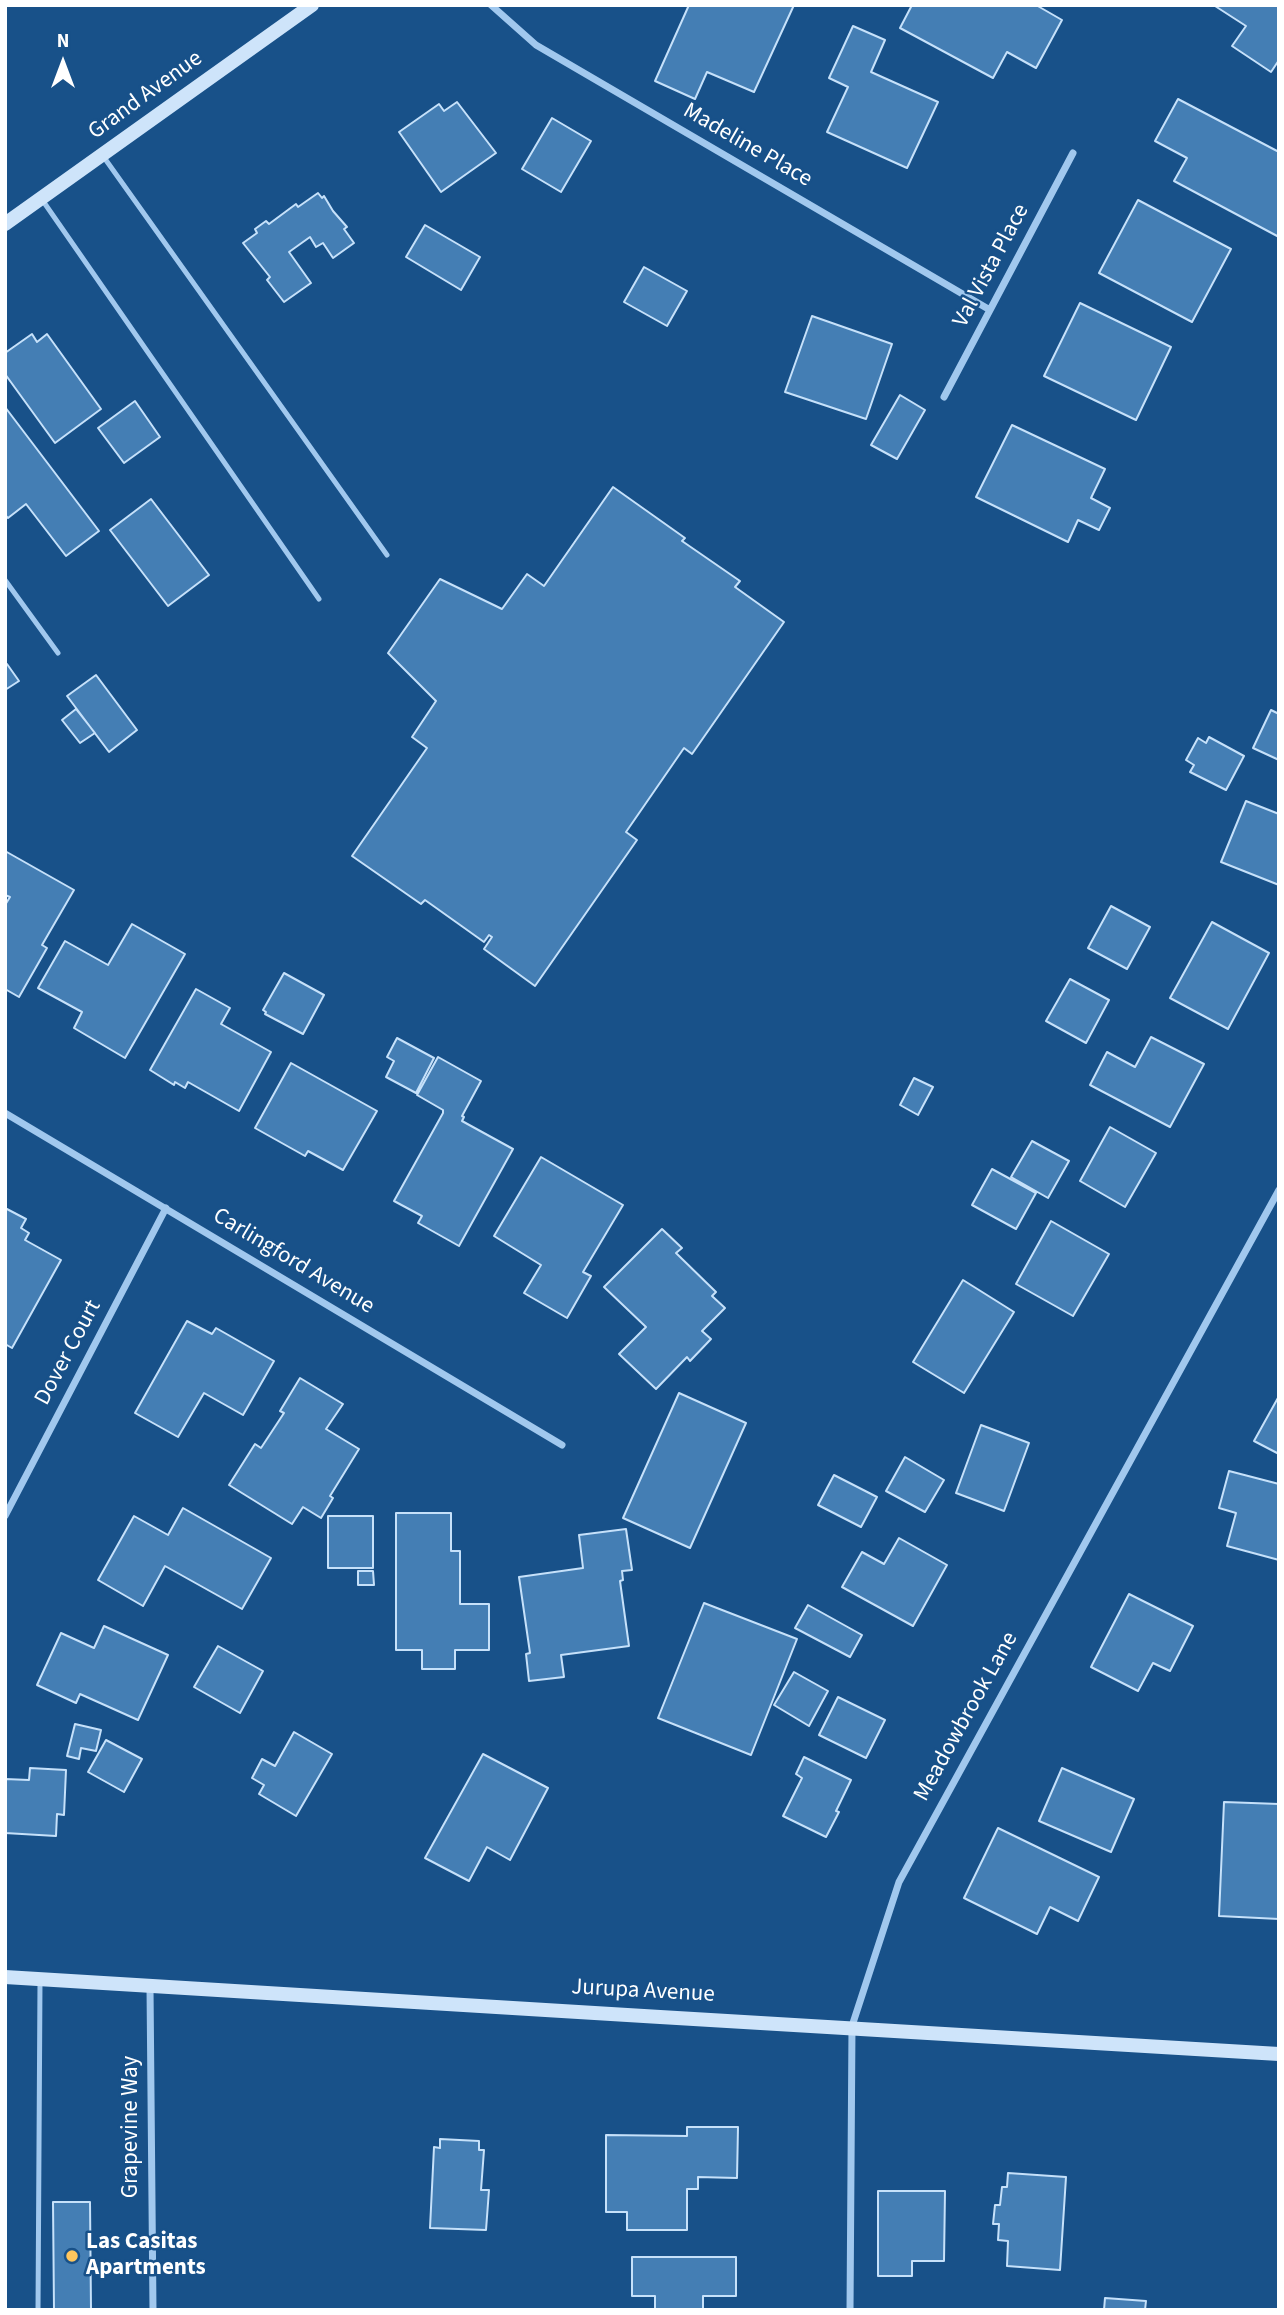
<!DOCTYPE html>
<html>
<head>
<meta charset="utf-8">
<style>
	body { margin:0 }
	#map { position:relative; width:1284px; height:2315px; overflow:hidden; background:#185189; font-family:"Source Sans 3",sans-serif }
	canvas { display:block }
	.frame { position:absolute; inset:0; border:7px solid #fff; pointer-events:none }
	.north { position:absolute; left:28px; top:28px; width:70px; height:70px; -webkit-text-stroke:5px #185189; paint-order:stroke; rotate:0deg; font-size:19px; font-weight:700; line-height:28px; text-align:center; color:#fff }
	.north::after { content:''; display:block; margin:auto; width:24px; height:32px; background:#fff; clip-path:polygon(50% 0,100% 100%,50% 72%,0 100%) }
</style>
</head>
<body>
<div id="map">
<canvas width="1284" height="2315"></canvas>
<div class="frame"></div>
<div class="north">N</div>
</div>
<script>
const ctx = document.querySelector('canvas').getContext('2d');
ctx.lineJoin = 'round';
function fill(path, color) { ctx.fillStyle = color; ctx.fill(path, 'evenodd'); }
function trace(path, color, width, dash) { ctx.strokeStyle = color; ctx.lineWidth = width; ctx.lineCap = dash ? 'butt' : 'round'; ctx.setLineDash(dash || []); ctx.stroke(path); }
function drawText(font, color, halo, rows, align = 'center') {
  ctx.font = font + ' "Source Sans 3",sans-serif'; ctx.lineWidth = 5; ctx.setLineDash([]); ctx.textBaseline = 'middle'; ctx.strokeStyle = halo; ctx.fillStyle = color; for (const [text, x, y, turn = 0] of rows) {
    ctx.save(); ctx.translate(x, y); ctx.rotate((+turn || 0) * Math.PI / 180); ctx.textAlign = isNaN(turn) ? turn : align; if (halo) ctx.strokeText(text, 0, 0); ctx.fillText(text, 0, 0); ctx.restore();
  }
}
const building = new Path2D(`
	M689,5H794L754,92L707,72L695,99L655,81Z
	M912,5H1036L1062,20L1036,68L1007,52L993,78L900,28Z
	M1279,5V60L1271,72L1232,46L1246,26L1215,6Z
	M853,26L885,40L871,72L938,102L907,168L827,132L848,87L829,78Z
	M1178,99L1279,152V237L1174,181L1187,158L1155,141Z
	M457,102L496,153L441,192L399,132L439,104L444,111Z
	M552,118L591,141L561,192L522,169Z
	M318,193L322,198L324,196L333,211L347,227L344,229L354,243L333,258L323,243L316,247L310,237L289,252L311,283L284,302L267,280L270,277L243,243L257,233L255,229L266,221L269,224L296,204L298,207Z
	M1138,200L1231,249L1192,322L1099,273Z
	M425,225L480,257L461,290L406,257Z
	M644,267L687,291L667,326L624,302Z
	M1080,303L1171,347L1136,420L1044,376Z
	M812,316L892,344L866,419L785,392Z
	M32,334L37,342L47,334L101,409L55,443L5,374V353Z
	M900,395L925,410L897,459L871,445Z
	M135,401L160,437L124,463L98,428Z
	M5,407L99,531L66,556L26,504L8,518L5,515Z
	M1012,425L1105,469L1091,498L1110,508L1099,530L1078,520L1068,542L976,497Z
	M613,487L685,538L682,541L740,581L735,587L784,622L692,754L684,748L626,832L637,840L535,986L484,949L492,937L489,935L484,942L425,900L421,904L352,856L427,748L412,737L436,701L388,653L440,579L502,609L527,574L544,586Z
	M151,499L209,575L168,606L110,530Z
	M7,664L19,681L5,690V665Z
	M96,675L137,730L109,752L67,696Z
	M76,709L95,733L80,743L62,720Z
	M1271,710L1279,714V760L1253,748Z
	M1209,737L1244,756L1226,790L1190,772L1194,765L1186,760L1198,738L1206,743Z
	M1246,801L1279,814V885L1221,862Z
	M5,851L74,890L42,945L47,948L19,997L5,989V905L10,897L5,895Z
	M1111,906L1150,927L1127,969L1088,948Z
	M1212,922L1269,953L1228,1029L1170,998Z
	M132,924L185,954L125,1058L74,1028L82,1012L38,988L65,941L108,965Z
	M284,973L324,995L303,1034L265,1014L266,1012L263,1010Z
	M1070,979L1109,1000L1086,1043L1046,1021Z
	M196,989L230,1008L221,1024L271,1052L239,1111L188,1082L185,1088L175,1082L174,1085L150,1070Z
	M1151,1037L1204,1064L1170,1127L1090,1085L1107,1052L1135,1067Z
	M397,1038L434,1058L416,1093L386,1077L394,1061L387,1057Z
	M438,1057L481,1081L462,1116L464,1117L462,1121L513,1149L459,1246L418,1223L422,1216L394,1201L443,1113V1110L417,1095Z
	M291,1063L377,1111L343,1170L308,1151L305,1156L255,1128Z
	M914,1078L933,1087L918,1115L900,1105Z
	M1110,1127L1156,1153L1125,1207L1080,1181Z
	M1032,1141L1069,1161L1048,1198L1011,1177Z
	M541,1157L623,1205L583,1272L591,1276L567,1318L524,1293L541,1265L494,1236Z
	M992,1169L1036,1193L1016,1229L972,1205Z
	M5,1208L26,1219L21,1228L29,1233L25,1240L61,1260L12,1348L5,1344Z
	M1051,1221L1109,1254L1073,1316L1016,1284Z
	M662,1229L682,1248L676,1253L716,1292L712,1296L725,1308L702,1331L711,1339L690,1361L687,1357L656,1389L619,1354L646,1327L604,1287Z
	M963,1280L1014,1312L964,1393L913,1362Z
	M187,1321L212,1334L216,1328L274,1361L243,1415L204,1393L178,1437L135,1413Z
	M300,1378L343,1404L326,1429L359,1449L330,1496L333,1498L321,1518L303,1507L292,1524L229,1485L255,1444L261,1448L284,1413L280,1411Z
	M679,1393L746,1423L690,1548L623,1518Z
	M1279,1396V1454L1254,1441Z
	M981,1425L1029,1443L1004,1511L956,1493Z
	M905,1457L944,1480L925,1512L886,1491Z
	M1229,1471L1279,1484V1560L1227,1546L1236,1513L1219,1508Z
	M834,1475L877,1497L861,1527L818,1505Z
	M183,1508L271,1558L242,1609L165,1566L143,1606L98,1580L134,1516L168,1535Z
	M396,1513H451V1551H460V1604H489V1650H455V1669H422V1650H396Z
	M328,1516H373V1568H328Z
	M626,1529L632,1570L622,1571L623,1580L620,1581L629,1646L561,1655L564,1677L529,1681L526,1654L530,1653L519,1577L583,1568L579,1535Z
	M899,1538L947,1565L913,1626L842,1587L862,1552L884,1564Z
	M358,1571H373L374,1585H358Z
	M1129,1594L1193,1626L1170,1671L1153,1663L1138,1691L1091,1667Z
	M704,1603L797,1639L751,1755L658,1718Z
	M808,1605L862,1635L850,1657L795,1628Z
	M104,1626L168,1655L138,1720L80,1694L76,1703L37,1685L61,1633L94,1648Z
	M218,1646L263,1671L240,1713L194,1687Z
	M794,1672L828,1691L809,1726L774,1705Z
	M838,1697L885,1720L866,1758L819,1735Z
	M75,1724L101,1730L96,1751L81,1748L79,1759L67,1756Z
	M294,1732L332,1754L296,1816L259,1794L264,1785L252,1778L262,1759L275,1766Z
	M106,1740L142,1759L124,1792L88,1772Z
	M483,1754L548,1788L510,1860L487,1847L469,1881L425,1858Z
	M804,1757L851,1780L836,1811L839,1812L826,1837L783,1816L802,1778L796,1774Z
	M30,1768L66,1770L64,1815L57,1814L56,1836L5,1833V1779L29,1780Z
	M1062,1768L1134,1799L1111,1852L1039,1821Z
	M1224,1802L1279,1804V1919L1219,1916Z
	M998,1828L1099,1877L1078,1921L1050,1907L1037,1934L964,1898Z
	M687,2127H738L737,2178L698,2177V2189H687V2230H627V2212H606V2135L687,2136Z
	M440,2139L479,2141V2150H484L481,2190H489L486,2230L430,2228L434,2147L440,2148Z
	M1008,2173L1066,2177L1060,2270L1007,2266L1008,2241L998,2240L999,2224H993L995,2205H1000L1002,2187H1007Z
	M878,2191H945L944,2261H912V2276H878Z
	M53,2202H90L91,2310H54Z
	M632,2257H736V2296H703V2310H655V2296H632Z
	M1105,2298L1146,2301L1145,2310H1104Z`);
fill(building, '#447eb4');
trace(building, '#c6e1fa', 2);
trace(new Path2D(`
	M103,156L387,555
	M43,201L319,599
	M5,580L58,653
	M38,2310L40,1982`), '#a1c8ee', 5);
trace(new Path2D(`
	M491,5L536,45L990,310
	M944,397L1073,153
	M5,1113L562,1445
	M5,1516L166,1208
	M150,1987L153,2310
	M850,2310L852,2026L899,1882L1279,1190`), '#a1c8ee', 7);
trace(new Path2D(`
	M5,224L312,5
	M5,1977C430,2005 854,2027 1279,2054`), '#cee4fa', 14);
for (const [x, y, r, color] of [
	[72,2256,7,"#ffc65d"]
]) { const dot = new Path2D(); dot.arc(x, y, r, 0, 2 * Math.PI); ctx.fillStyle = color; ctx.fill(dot); trace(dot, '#185189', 2.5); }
drawText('23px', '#fff', '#185189', [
	["Grand Avenue",146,96,-36],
	["Madeline Place",747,146,30],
	["Val Vista Place",992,266,-62],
	["Carlingford Avenue",293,1262,31],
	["Dover Court",69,1353,-62],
	["Meadowbrook Lane",967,1717,-61],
	["Jurupa Avenue",643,1992,3],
	["Grapevine Way",132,2127,-90]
]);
drawText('bold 23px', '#fff', '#185189', [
	["Las Casitas",86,2243],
	["Apartments",86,2269]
], 'left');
</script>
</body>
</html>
